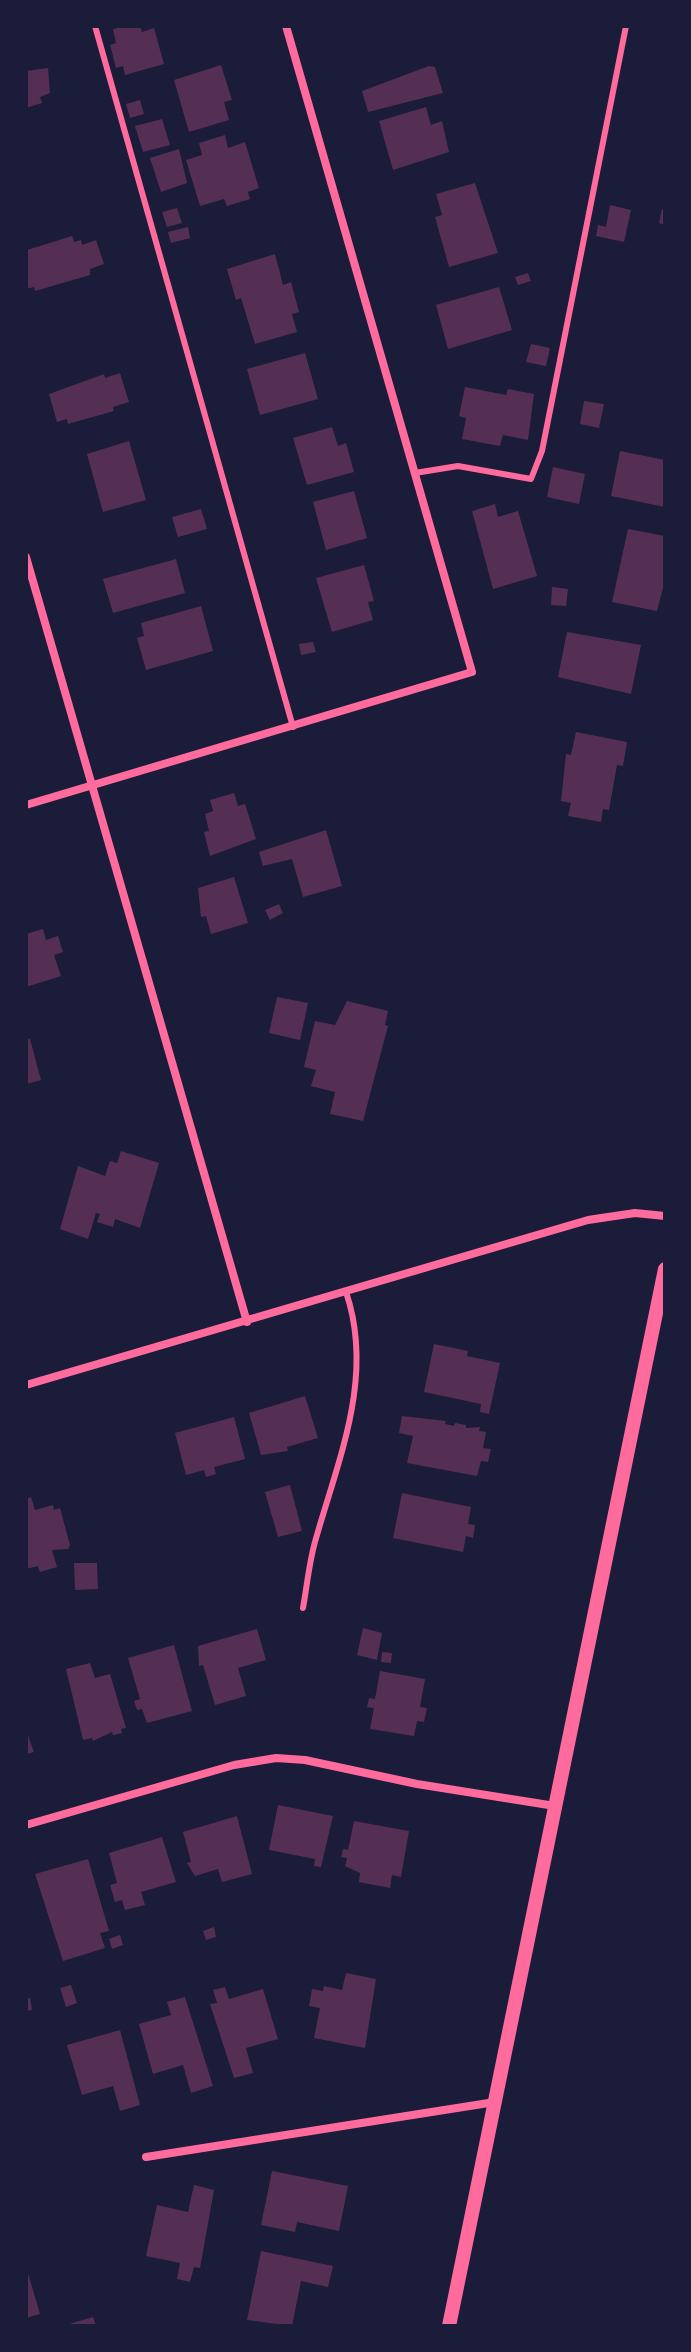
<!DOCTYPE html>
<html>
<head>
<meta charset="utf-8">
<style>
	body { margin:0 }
	#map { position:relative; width:691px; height:2352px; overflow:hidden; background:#1b1b3a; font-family:Roboto,sans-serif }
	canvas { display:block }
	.frame { position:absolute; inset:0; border:28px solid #1b1b3a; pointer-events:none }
</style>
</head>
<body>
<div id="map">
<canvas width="691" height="2352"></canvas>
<div class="frame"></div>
</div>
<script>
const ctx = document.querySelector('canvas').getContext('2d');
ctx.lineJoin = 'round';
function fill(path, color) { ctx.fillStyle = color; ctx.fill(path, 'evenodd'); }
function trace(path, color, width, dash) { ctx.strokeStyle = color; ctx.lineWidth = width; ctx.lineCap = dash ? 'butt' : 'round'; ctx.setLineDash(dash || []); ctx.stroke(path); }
fill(new Path2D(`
	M125,26H140L142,32L154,28L164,64L125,75L123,66L116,68L110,45L116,43L113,29Z
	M221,65L232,100L224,102L229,120L189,132L174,80Z
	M429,66L435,67L443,93L368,112L362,91Z
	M48,68L50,93L40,97L42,103L26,108V71Z
	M140,100L144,114L130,118L126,104Z
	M426,107L431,125L442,121L449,152L393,170L379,121Z
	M162,119L170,145L143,152L135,126Z
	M225,135L228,148L245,142L259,188L248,192L250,199L227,206L224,199L200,206L186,160L202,155L199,143Z
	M179,149L187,183L161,192L150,158Z
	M475,183L498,253L449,267L435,217L442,215L436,194Z
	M610,205L631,210L624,242L596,236L598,225L606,227Z
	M177,208L182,223L167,227L162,212Z
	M662,209L665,210V225L659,223Z
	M188,227L190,238L171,243L168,232Z
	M72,236L74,242L81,240L82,245L96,240L104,264L90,269V275L35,291L34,287L26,289L27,250Z
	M275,254L283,285L291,282L299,312L292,314L297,332L255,344L241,298L236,300L227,269Z
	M528,273L531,281L518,285L515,277Z
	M499,287L512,330L448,349L436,305Z
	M531,344L550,348L546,366L526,362Z
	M305,353L318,399L260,415L247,369Z
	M120,373L129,402L113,407L114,411L68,424L67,419L57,422L49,394L104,374L105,378Z
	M465,387L506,395L508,389L534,394L528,440L503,435L500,446L462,439L466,418L459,416Z
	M584,401L604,404L599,428L580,424Z
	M332,427L338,446L346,443L354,472L307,485L293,438Z
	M129,441L146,500L103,512L87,454Z
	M620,451L665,460V507L611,496Z
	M553,467L585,474L579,504L547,497Z
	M354,491L367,538L326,550L313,502Z
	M495,504L498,517L518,511L537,576L493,589L472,511Z
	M201,509L207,529L178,537L172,517Z
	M628,529L665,536V580L657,611L612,602Z
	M176,559L185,593L113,613L103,579Z
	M364,565L374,601L368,602L373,620L332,632L316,578Z
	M552,587L568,589L566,606L551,605Z
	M201,606L213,651L146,670L137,638L144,636L141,623Z
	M567,632L641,645L631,694L558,677Z
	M313,642L316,652L301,655L299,644Z
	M576,732L627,742L623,766L617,765L609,810L603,809L601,822L568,816L571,803L561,801L566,754L571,755Z
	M234,793L238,806L245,804L256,839L210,856L204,832L209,831L205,814L213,811L210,800Z
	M326,830L342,886L303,897L292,859L263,866L259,852Z
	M234,877L248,923L211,934L206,916L201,917L198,888Z
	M279,904L283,913L270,920L265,910Z
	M43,929L46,940L58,936L63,952L54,955L61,976L26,987V934Z
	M277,997L308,1003L300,1040L269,1033Z
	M347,1001L388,1011L385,1025L388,1026L363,1121L330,1114L335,1092L311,1086L316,1070L304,1067L315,1021L335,1025Z
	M26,1039H30L41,1080L26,1084Z
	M121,1151L159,1163L140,1228L115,1219L113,1227L97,1222L100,1214L96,1213L88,1239L60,1229L78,1166L105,1176L110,1161L117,1163Z
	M434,1344L468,1351L467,1356L500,1363L489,1414L480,1412L481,1404L424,1392Z
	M305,1396L318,1438L287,1447L288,1451L261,1455L249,1413Z
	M402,1416L446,1421L445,1424L454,1426L455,1423L466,1425V1428L480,1427L479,1431L486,1432L483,1448L491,1449L488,1462L481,1461L477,1476L407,1463L413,1436L399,1433Z
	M234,1417L245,1459L214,1467L216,1474L213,1475L206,1477L204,1470L186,1475L175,1433Z
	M290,1485L302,1531L278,1537L265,1492Z
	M402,1493L471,1507L468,1524L475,1525L473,1538L466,1536L463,1552L393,1538Z
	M31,1497L35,1510L53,1505L54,1510L60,1508L70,1545L68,1549L52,1550L57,1567L40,1572L38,1566L26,1569V1499Z
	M74,1563H97L98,1589L75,1590Z
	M363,1628L382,1633L377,1660L357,1655Z
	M257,1629L266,1660L238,1668L246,1696L215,1705L203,1665L199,1666L198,1646Z
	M174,1645L192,1711L147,1723L142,1709L137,1710L134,1701L140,1699L128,1658Z
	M382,1652L392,1653L391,1663L381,1662Z
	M90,1663L95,1678L110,1674L126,1728L121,1729L122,1733L113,1735L112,1732L93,1741L92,1738L83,1740L66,1669Z
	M380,1671L425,1679L420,1707L427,1708L424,1722L417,1721L414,1736L370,1729L374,1708L367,1707L369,1698L375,1699Z
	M26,1730L34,1752L26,1754Z
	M278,1805L333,1816L321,1867L314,1866L315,1859L269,1850Z
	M237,1816L252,1874L222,1882L218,1869L195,1876L187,1863L191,1862L183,1832Z
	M354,1821L409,1831L401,1877L392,1875L390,1888L359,1882L360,1873L345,1866L347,1858L341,1857L343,1849L348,1850Z
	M162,1837L176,1882L141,1892L145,1905L125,1910L122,1900L115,1902L110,1885L117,1883L109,1853Z
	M88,1859L109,1931L100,1933L105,1948L63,1961L35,1874Z
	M214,1927L216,1937L206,1940L203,1931Z
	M120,1935L123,1945L112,1949L109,1939Z
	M346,1973L376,1979L365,2048L314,2038L320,2008L309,2006L312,1989L323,1991L324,1986L342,1990Z
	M71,1985L77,2003L66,2007L60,1988Z
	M225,1987L229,1999L263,1989L278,2039L246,2048L253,2073L234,2078L210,2004L217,2003L213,1990Z
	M185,1997L213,2086L191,2093L183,2065L153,2074L139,2024L171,2015L167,2002Z
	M30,1998L32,2010L26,2011V1999Z
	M120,2030L140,2105L120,2111L113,2086L82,2095L67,2045Z
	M272,2171L348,2186L339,2231L297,2222L295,2232L261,2225Z
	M194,2185L214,2190L200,2268L194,2267L190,2282L177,2279L180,2263L146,2256L157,2205L188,2212Z
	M261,2251L333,2266L328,2287L301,2281L292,2326L247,2320Z
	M27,2270L40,2314L26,2318V2271Z
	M93,2317L96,2326H66V2325Z`), '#542f53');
trace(new Path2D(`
	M95,26L293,727
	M415,473L458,466L531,479L542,451L626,26
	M303,1608C307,1586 309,1563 315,1542C338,1460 375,1377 346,1292`), '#ff6b9d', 6);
trace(new Path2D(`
	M26,557L247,1322
	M26,805L472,672L286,26
	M26,1385L588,1220L635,1213L665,1216
	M26,1825L234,1765L276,1758L305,1760L417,1784L555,1806
	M146,2157L495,2102`), '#ff6b9d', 8);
trace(new Path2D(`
	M449,2326L665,1269`), '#ff6b9d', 14);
</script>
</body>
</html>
